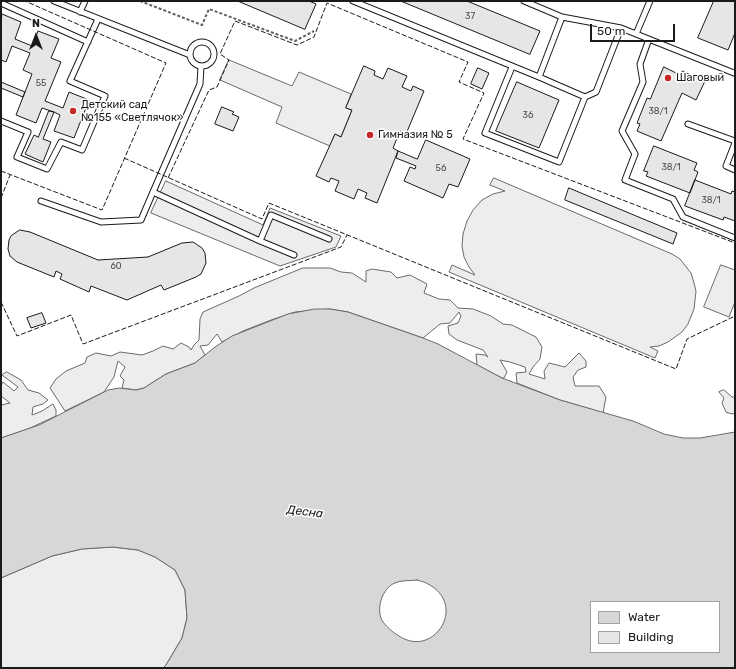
<!DOCTYPE html>
<html>
<head>
<meta charset="utf-8">
<style>
	body { margin:0 }
	#map { position:relative; width:736px; height:669px; overflow:hidden; background:#fff; font-family:Rubik,sans-serif }
	canvas { display:block }
	.frame { position:absolute; inset:0; border:2px solid #1a1a1a; pointer-events:none }
	.legend { position:absolute; left:590px; top:601px; width:130px; height:52px; box-sizing:border-box; background:#fff; border:1px solid #a3a3a3; margin:0; padding:5px 7px; list-style:none; font-size:12px; color:#1a1a1a }
	.legend li { display:flex; align-items:center; gap:8px; height:20px }
	.legend b { width:20px; border:1px solid #a3a3a3 }
	.north { position:absolute; left:16px; top:16px; width:40px; height:40px; -webkit-text-stroke:3px #fff; paint-order:stroke; rotate:0deg; font-size:11px; font-weight:700; line-height:16px; text-align:center; color:#1a1a1a }
	.north::after { content:''; display:block; margin:auto; width:14px; height:18px; background:#1a1a1a; clip-path:polygon(50% 0,100% 100%,50% 72%,0 100%) }
	.scale { position:absolute; left:590px; top:24px; width:85px; height:18px; box-sizing:border-box; border:2px solid #1a1a1a; border-top:0; padding-left:5px; font-size:12px; line-height:14px; white-space:nowrap; color:#1a1a1a; -webkit-text-stroke:3px #fff; paint-order:stroke }
</style>
</head>
<body>
<div id="map">
<canvas width="736" height="669"></canvas>
<div class="frame"></div>
<ul class="legend">
<li><b style="height:11px;background:#d7d7d7"></b>Water</li>
<li><b style="height:11px;background:#e6e6e6"></b>Building</li>
</ul>
<div class="north">N</div>
<div class="scale">50 m</div>
</div>
<script>
const ctx = document.querySelector('canvas').getContext('2d');
ctx.lineJoin = 'round';
function fill(path, color) { ctx.fillStyle = color; ctx.fill(path, 'evenodd'); }
function trace(path, color, width, dash) { ctx.strokeStyle = color; ctx.lineWidth = width; ctx.lineCap = dash ? 'butt' : 'round'; ctx.setLineDash(dash || []); ctx.stroke(path); }
function drawText(font, color, halo, rows, align = 'center') {
  ctx.font = font + ' Rubik,sans-serif'; ctx.lineWidth = 3; ctx.setLineDash([]); ctx.textBaseline = 'middle'; ctx.strokeStyle = halo; ctx.fillStyle = color; for (const [text, x, y, turn = 0] of rows) {
    ctx.save(); ctx.translate(x, y); ctx.rotate((+turn || 0) * Math.PI / 180); ctx.textAlign = isNaN(turn) ? turn : align; if (halo) ctx.strokeText(text, 0, 0); ctx.fillText(text, 0, 0); ctx.restore();
  }
}
const built = new Path2D(`
	M229,60L292,86L299,72L351,94L346,108L352,110L341,137L335,134L330,146L276,123L282,107L220,80Z
	M494,178L672,254L680,259L691,273L694,283L696,291L694,309L688,324L682,332L668,342L659,346L650,347L658,351L655,358L449,272L452,265L475,275L469,267L464,257L462,246L463,234L467,221L473,210L482,200L493,194L505,191L490,185Z
	M166,181L263,225L270,208L341,236L336,247L280,266L151,213Z
	M721,265L735,270V302L729,317L704,307Z
	M303,268H330L341,272L352,273L366,282V271L372,269L391,272L397,278L410,275L427,284L424,293L439,299L450,300L458,308L473,309L491,316L503,324L512,325L536,337L542,347L540,359L533,367L529,374L545,379L544,371L549,363L565,367L579,353L586,361V367L578,370L573,377L575,386H599L606,397L603,413L560,400L517,383L516,373L526,372L525,367L510,362L500,360L507,372L504,378H502L477,365L476,354L485,355L488,357L483,350L457,340L449,334L448,326L458,323L461,316L459,312L450,323L440,324L423,338L348,312L330,309L295,312L271,320L243,331L222,342L217,334L208,345L200,346L205,355L195,363L166,374L144,388L136,390L122,388L124,380L120,376L125,367L118,361L114,377L104,392L65,411L50,388L56,379L66,371L85,363L87,357L96,353L111,356L120,352L142,355L153,351L163,346L173,349L181,343L189,347L191,350L194,345L199,340L200,319L203,312L239,296L254,288Z
	M7,372L21,380L28,390L39,393L48,400L43,404L33,407L32,415L42,411L53,404L56,410V416L28,429L1,438V405L10,403L1,396V385L3,382L14,391L18,387L2,375Z
	M724,390L732,397H735V413L732,414L726,412L722,403L724,398L719,392Z
	M113,547L138,550L155,557L175,570L185,590L187,618L182,638L166,665L163,668H1V578L52,556L82,549Z`);
fill(built, '#ededed');
trace(built, '#6a6a6a', 1);
const water = new Path2D(`
	M315,309H330L348,312L423,338L438,344L502,378L560,400L633,421L664,434L683,438H700L735,432V668H163L166,665L182,638L187,618L185,590L175,570L155,557L138,550L113,547L82,549L52,556L1,578V438L39,425L108,390L119,388L136,390L144,388L166,374L195,363L215,347L232,336L288,314ZM417,580C420,581 425,582 428,584C468,605 434,659 399,636C392,632 388,628 383,622C375,610 382,588 395,583C401,580 410,581 417,580ZM591,602H719V652H591Z`);
fill(water, '#d7d7d7');
trace(water, '#6a6a6a', 1);
const building = new Path2D(`
	M238,1H309L316,4L305,29Z
	M401,1H467L540,31L530,54Z
	M714,1H735V33L728,50L698,38Z
	M2,14L21,22L15,39L32,46L38,31L59,39L51,58L61,62L45,101L63,108L69,92L89,100L74,138L54,131L60,115L54,112L42,108L36,123L16,115L32,74L23,70L30,53L12,46L6,62L1,60Z
	M364,66L375,71L374,75L383,79L388,68L407,76L402,87L411,91L413,86L424,91L406,134L400,131L393,148L398,151L377,203L365,198L367,193L358,189L354,199L335,191L339,181L331,178L329,182L316,176L335,134L341,137L352,110L346,108Z
	M664,67L680,75L682,71L705,81L696,100L682,93L661,141L637,131L640,124L637,123L647,98L650,99Z
	M478,68L489,73L482,89L471,84Z
	M1,82L25,92L23,97L1,88Z
	M517,82L559,100L539,148L496,131Z
	M222,107L234,112L232,114L239,117L233,131L215,124Z
	M49,111L54,112L43,139L51,142L43,162L25,154L34,135L38,137Z
	M426,140L470,159L458,187L449,184L443,198L404,181L410,167L415,169L416,166L396,158L398,151L417,159Z
	M654,146L697,163L694,170L698,172L690,193L646,176L648,172L644,171Z
	M695,180L731,194L732,191L735,192V221L724,217L723,220L685,206Z
	M569,188L677,233L673,244L565,200Z
	M20,230L30,232L98,260L148,257L182,243L193,242L202,248L205,253L206,263L201,274L196,277L164,290L161,285L127,300L91,286L89,292L60,279L62,274L56,271L54,277L17,262L10,256L8,249L9,240L11,236Z
	M42,313L46,323L31,328L27,318Z`);
fill(building, '#e6e6e6');
trace(building, '#1a1a1a', 1);
const lane = new Path2D(`
	M54,1L190,55
	M353,1L539,77L562,17L621,28L734,73
	M524,1L562,17
	M1,3L88,42
	M80,12L85,1
	M636,34L650,1
	M649,39L640,64L643,82L622,131L635,154L625,180L673,199L683,217L735,238
	M190 54a12 12 0 1 1 24 0a12 12 0 1 1-24 0Z
	M201,66L200,84L153,192L260,241L271,215L329,239
	M512,67L485,133L559,162L585,97L539,77
	M585,97L596,92L621,28
	M1,121L28,132L17,157L47,169L61,142L82,150L105,96L70,81L98,19
	M688,124L735,141
	M735,143L726,166L735,170
	M41,201L101,222L141,220L153,192
	M260,241L294,255`);
trace(lane, '#1a1a1a', 7);
trace(new Path2D(`
	M140,1L202,25L209,9L295,41L314,31`), '#5f5f5f', 2, [3, 2]);
trace(lane, '#fff', 5);
trace(new Path2D(`
	M124,158L262,219L269,203L676,369L687,339L735,316
	M1,171L102,210L166,63L25,1
	M168,178L209,90L217,87L229,60L220,54L235,21L297,45L314,37L327,3L468,62L459,82L484,93L463,139L735,243
	M1,198L10,175
	M1,302L17,336L71,315L83,344L341,247L347,235`), '#1a1a1a', 1, [5, 2]);
for (const [x, y, r, color] of [
	[668,78,4,"#c62828"],
	[73,111,4,"#c62828"],
	[370,135,4,"#c62828"]
]) { const dot = new Path2D(); dot.arc(x, y, r, 0, 2 * Math.PI); ctx.fillStyle = color; ctx.fill(dot); trace(dot, '#fff', 1.5); }
drawText('9px', '#4d4d4d', null, [
	["37",470,16],
	["55",41,83],
	["38/1",658,111],
	["36",528,115],
	["38/1",671,167],
	["56",441,168],
	["38/1",711,200],
	["60",116,266]
]);
drawText('11px', '#1a1a1a', '#fff', [
	["Шаговый",676,78],
	["Детский сад",81,105],
	["№155 «Светлячок»",81,118],
	["Гимназия № 5",378,135]
], 'left');
drawText('italic 12px', '#1a1a1a', '#fff', [
	["Десна",305,512,7]
]);
</script>
</body>
</html>
